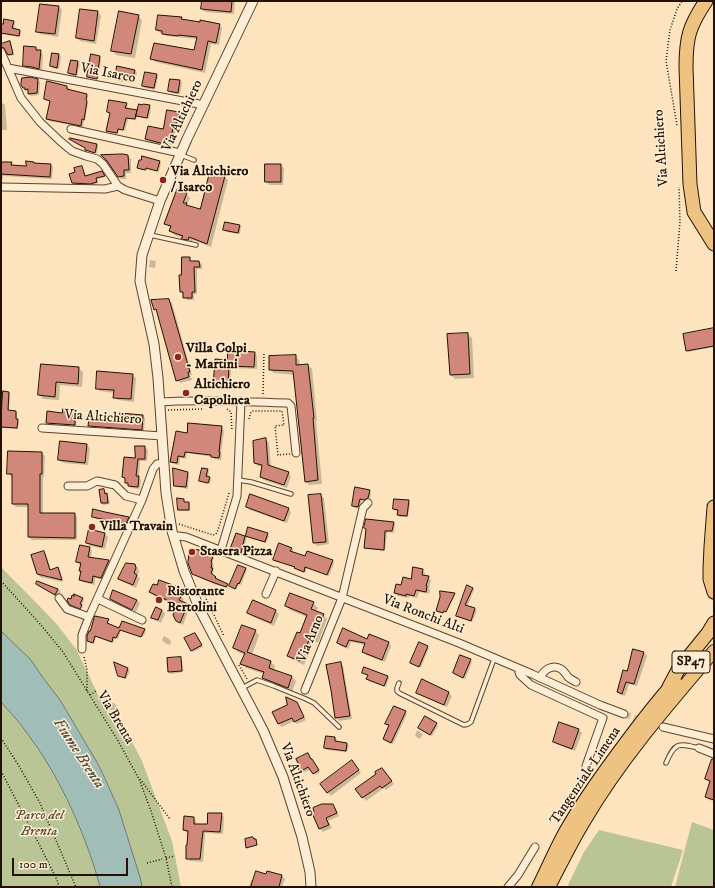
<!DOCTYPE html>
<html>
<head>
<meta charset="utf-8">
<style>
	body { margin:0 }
	#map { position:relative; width:715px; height:888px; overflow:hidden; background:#fde4bf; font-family:"IM FELL DW Pica",serif }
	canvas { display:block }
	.frame { position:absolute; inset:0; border:2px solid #241200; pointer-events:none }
	.scale { position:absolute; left:12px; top:858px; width:116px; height:18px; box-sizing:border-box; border:2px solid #241200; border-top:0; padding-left:5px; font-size:12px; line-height:14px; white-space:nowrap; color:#241200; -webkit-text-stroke:3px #feedd5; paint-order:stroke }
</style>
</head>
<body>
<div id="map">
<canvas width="715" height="888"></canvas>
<div class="frame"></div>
<div class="scale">100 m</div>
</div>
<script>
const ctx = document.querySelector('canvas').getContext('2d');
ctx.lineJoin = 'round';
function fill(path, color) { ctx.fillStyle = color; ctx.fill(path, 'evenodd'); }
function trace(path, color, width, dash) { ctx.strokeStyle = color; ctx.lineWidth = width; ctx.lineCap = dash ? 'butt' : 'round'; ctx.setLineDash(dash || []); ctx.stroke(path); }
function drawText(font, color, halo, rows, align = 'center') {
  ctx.font = font + ' "IM FELL DW Pica",serif'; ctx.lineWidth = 3; ctx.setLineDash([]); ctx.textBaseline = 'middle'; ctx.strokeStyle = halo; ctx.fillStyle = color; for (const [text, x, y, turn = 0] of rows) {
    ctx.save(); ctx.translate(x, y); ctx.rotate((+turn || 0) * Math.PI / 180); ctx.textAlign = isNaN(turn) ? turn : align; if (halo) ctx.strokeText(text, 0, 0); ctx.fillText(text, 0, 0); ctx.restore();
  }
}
fill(new Path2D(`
	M1,567L55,622L76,649L105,709L114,713L129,736L142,761L172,841L181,887H142L140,877L119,810L107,783L98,764L60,700L41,675L31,660L1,631Z
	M1,702C6,708 12,714 17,720C25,730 32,740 39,750C65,789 88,841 100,887H1Z
	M692,822L714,830V887H675Z
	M599,830L683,850L671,887H571L568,885L584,852Z`), '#bac596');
const water = new Path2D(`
	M1,631L31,660L41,675L60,700L98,764L107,783L119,810L140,877L142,887H100C88,841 65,789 39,750C32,740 25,730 17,720C12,714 6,708 1,702Z`);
fill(water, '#a0beb7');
trace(water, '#6e796e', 1);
fill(new Path2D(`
	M203,1H235L234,14L205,12L202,9Z
	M59,7L62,10L58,37L40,34L37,31Z
	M81,10L98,12L101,16L96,44L80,41L77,38Z
	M138,16L142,20L135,58L116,55L112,50Z
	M181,18L184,21L219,25L222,28L219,45L211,44L205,73L155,62L152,59L195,51L197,39L166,36L164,34L160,33L157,30Z
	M13,22L15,23L14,30L19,31L21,32L20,37L1,34V25Z
	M9,42L11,44L14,55L11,56L6,49H3L1,47V45Z
	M36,48L43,54L42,71L27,68L24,65Z
	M53,54L59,55L61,57L59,69L53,68L51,66Z
	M92,56L100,57L101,59L98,79L90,78L88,76Z
	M72,61L78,62L80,64L77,76L71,75L69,73Z
	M118,67L135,71L137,73L134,83L123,81V82L118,81L116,79Z
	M157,75L158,77L155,90L145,88L143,86Z
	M38,80L40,82L39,95L31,96L29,94V91H28L24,88Z
	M171,80L180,81L182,83L180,94L171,93L169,91Z
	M67,87L69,89L68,90L86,95L88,96L87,102L88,103L85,121L84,120L83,127L49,121L47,119L51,102L45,99Z
	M1,98V102L5,105L7,130H1Z
	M126,104L128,105L127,109L136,111L138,113L149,106L151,108L149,119L139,117L137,115L136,120L128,119L125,131L119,130L118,134L108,132L107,131L110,114L108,112Z
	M179,113L181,116L179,127L176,126L174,139H173L171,147L149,142L146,139L164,130Z
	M97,144L98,146L97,153L86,150Z
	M128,156L131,159V173H126V179H121L118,176Z
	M160,162L161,163L159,172L147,169V171L140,169L138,167Z
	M1,163H11L14,166L26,167L34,163L36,164L50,165L53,167L52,179L3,176V179H1Z
	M280,165L284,168L283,185H269L266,181Z
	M82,167L83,169L86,177L103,174L105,177L97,179L98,183L92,185H74L73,183L77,172Z
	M224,176L228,180L211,247L193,240L191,243L186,242L183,238L174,235L170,231L171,228L165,224L186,194L190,198L187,205L201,211Z
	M239,225L241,227L240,234L226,232L225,230Z
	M189,258L192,262H199L202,264V269H197V294H194V300H187L181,291L182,276Z
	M150,260L156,261L155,268L149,267Z
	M169,300L172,303L192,375H190L192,380L180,383L177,380L158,312L155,309Z
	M714,329V347L688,352L687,350Z
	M467,334L472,338L474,378L455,379L451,375Z
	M254,353L257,356V369L231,368L230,390H218L214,387L228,361Z
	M295,356L299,360L300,365H308L312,369L317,421H316L322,484L309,485L305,481L295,375L274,373L270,369Z
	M42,365L78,368L83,372L82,387L60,385L59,400L43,399L39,395Z
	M132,375L136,378L134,402L118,400L114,397L115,393L100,391L97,388Z
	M8,392L10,394L9,411L16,412L17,413V420L19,421L18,429L2,428L1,427Z
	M73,411L75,413V419L76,421V426L49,425L47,423L63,414Z
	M143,416L145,418L144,431L92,428L89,426L121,422Z
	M221,427L224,430L221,454L222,455L221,460L214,459L213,457L187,453L186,459L180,458L179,465L174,464L171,462L188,434Z
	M266,440L269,443L271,467L288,473L291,476L287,488L264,480L261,477L263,467L258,466L255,463Z
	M87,445L90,448L88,465L63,463L59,460Z
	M145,447L148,450L147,461H140L139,477L141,480L140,489L131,488L126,482L125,480L123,477Z
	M42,453L45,456L44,477H43V514H74L77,517V540H32L29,537V507H16L13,504V476H11L8,473Z
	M207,470L209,471L208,477L211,479L210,484L202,482L200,480Z
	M187,473L189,475L188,489L177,487L175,485Z
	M356,488L369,491L371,493L370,500L366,501L362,500L360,509L355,508L353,506Z
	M104,490L108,496L110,504L103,505L101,503Z
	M321,495L324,498L329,544L317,546L314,543Z
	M184,500L185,502V503H188L190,505V511H181L179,510Z
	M408,501L410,503L408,517H400L398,515L399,511H396L394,509Z
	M247,507L288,509L291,512L287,523L250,510Z
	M93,516L128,518L131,521L129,526L96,519Z
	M393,522L395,524L394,533L387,532L385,551L367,549L365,548L367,530L365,528Z
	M249,528L267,534L269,536L266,543L247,537L242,554L233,551L232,549L236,534L246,537Z
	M105,534L108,537L105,549L90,546L87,543Z
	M90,548L92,551L91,558L109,561L112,564L104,580L95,578V585L83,582L80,580L82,572L80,570L82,565H80L77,562Z
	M291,549L293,550L292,553L305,558L332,561L334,563L329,576L307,568L305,573L297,570L296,568L276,561L274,559Z
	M43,552L46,554L51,570L58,568L60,571L63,582L40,577L38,574Z
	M212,557L214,558L212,564L214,566L212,569L214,571L212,575L217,579L227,584L229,586L228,588L214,584L195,575L193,573Z
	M135,565L138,568L139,572L137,576L140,578L136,588L123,582L119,579Z
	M245,569L247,570L241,585L239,584L236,590L231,587Z
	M422,570L425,573V577H428L431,580L429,589L430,590L429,594L419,592L417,598L409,596V598L398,596L395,593L402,586L412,580Z
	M38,582L58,589L61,592L58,597L40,587L37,584Z
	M158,587L177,588L180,591L178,595L181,596L184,599L182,602L187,604L190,607L183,625L180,623L177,620V609L173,606V604L153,595L151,592Z
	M472,588L474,590L467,607L475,609L477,611L472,622L459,617L457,615Z
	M441,592L455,595L446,612L445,611L444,613L437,611Z
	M291,594L313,603L318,608L316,612L323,615L327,619L318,643L314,641L304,665L293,660L288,656L300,634L307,617L290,610L286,606Z
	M82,598L84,600L82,606L83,608L71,604V600Z
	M111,599L136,600L131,610L114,602Z
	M137,601L140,603L136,612L133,611Z
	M253,601L276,611L279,614L274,626L251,616L248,613Z
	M156,608L162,610L165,614L161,623L155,620L152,617Z
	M109,621V625L120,629L145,630L146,631L143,637L121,630L118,639L115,638L113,643L96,637L94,644L88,641L105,628L107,629Z
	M344,629L368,640L370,635L389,643L391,646L385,662L366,655L363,652L366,645L351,642L348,649L341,646L338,643Z
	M255,631L259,635L252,655L271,662L275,666L274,670L292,677L296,681L292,692L267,682L263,678L264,674L246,668L242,663L245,655L238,652L234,648Z
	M195,634L197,636L203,647L193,652L191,650Z
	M164,636L168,638L171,641L170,645L165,643L162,640Z
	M427,647L429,648L421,667L413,664Z
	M644,653L647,656L637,686L629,684L625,696L621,695L618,692L627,672Z
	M180,658L182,660L183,672L171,674L169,672Z
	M470,660L472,662L465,679L456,675L454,673Z
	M340,663L343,666L352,719L339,721L336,718L332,689Z
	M116,664L128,669L130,671L126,679L121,677L119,675Z
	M364,673L387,676L389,678L386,687L369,681L368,679L369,676Z
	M417,692L449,693L452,696L447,707L420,695Z
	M114,703L116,705L117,710H108L106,708V704Z
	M296,703L299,706L306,720L297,724L294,721L282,727L279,724L273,712Z
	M405,712L407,714L393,744L385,741L384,739L390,726L387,723Z
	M436,724L438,726L432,736L421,730Z
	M417,730L423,734L420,739L415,736Z
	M579,730L582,733L575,751L557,744L554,741Z
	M335,738L337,740L336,742L347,744L349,745L347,752L326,750L325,748Z
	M309,756L312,760L314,762L320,772L316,775L311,769L303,773L301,771Z
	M714,763V801L709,800L706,797L711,783L706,779Z
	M355,765L361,773L331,796L321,784Z
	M385,773L394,784L386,790L384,788L366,801L357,789Z
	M333,805L336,809L339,816L328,821L332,828L323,832L320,829L313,813Z
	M221,814L224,817L223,834L205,833L203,862L190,861L187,858L189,833H187L184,830L194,818L196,821V825H208Z
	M268,872L282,876L285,879L282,887H249L251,880L254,881L266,876Z`), '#0003');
const building = new Path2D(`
	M202,1H232L231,12L201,9Z
	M40,4L59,6L55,34L36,32Z
	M80,9L98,11L94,41L76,38Z
	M119,11L139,15L131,54L111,51Z
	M158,15L182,17L181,19L200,22V20L220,24L216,43L208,41L202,70L150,59L154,43L194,50L197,37L178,35V36L162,34V31L156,30Z
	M4,19L14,21L12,28L20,30L19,36L1,33V24H3Z
	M10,41L13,54L8,55L4,48L1,47V44Z
	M24,46L36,47V50H41L39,69L32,67L23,66Z
	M52,53L59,54L57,68L50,66Z
	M91,54L100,56L97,79L87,77Z
	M71,60L78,61L76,75L68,73Z
	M117,66L135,70L132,81L121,79V80L115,79Z
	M145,72L157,74L154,88L142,86Z
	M22,78L31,77L38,79L37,93L28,94V89L25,90V88H23L21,85Z
	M170,79L180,80L178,93L168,91Z
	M47,81L67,86V89L87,94L86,100L87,101L84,120L82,119L81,126L46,119L50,101L44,99Z
	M109,100L127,103L125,108L137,110L135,119L126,118L123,130L118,129L117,133L106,131L110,113L107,112Z
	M139,104L142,105L143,104L150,105L147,118L136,116Z
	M167,110L179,112L176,124H174L171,137H170L168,145L145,139L148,126L163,129Z
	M70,138L97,144L95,153L85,150V148L69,139Z
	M123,154L128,155L129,170H124V176L118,177L107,161L101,155Z
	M142,156L160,161L157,171L146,168L145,170L137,168L139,160H141Z
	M26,161L34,162V163L51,164L50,177L1,174V162H12L11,165L26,166Z
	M265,164H281V182H265Z
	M82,166L85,176L102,171L105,176L96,178L97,182L90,184L72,183L69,174L75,172L74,168Z
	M210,172L225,176L207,244L189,237L188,240L181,239L183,236L169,231L171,226L164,224L177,189L187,193L183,203H187L186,205L200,209Z
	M225,222L240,225L238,233L223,230Z
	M182,257H190V261H199L200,267H194L195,292H192V298H183V292H180L179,275H181Z
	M169,299L190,372H188L189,377L176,381L156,309L154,310L151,300Z
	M714,328V346L686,351L683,334Z
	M468,333L470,374L450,375L447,334Z
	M228,350L255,352L254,367L229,366L228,388L213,387L215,359L227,360Z
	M296,355V365L308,364L314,418H313L318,480L305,482L293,371L269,370V356Z
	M41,364L79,367L78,384L56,382L55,397L38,395Z
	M97,371L133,374L131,399L113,398L114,390L96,389Z
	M3,391L9,392L8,410L16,411V419H18L17,428L1,427Z
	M63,409L74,410V418H75V425L46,423L47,411L62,413Z
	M120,413L143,415L142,430L88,426L89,418L120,420Z
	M188,423L222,426L219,452H220L219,458L211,457V455L185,452L184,457L178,456L177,463L170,462L176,431L187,433Z
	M266,438L268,465L289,472L284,485L260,477L262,465L254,463L253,441Z
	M60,441L87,444L85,463L58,460Z
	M135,446H145V459H138L136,476H139L138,487L128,486V483H125V478L122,477L124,457L135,458Z
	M8,451L42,452V474H40V513H75V538L28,537V504H12V474H7Z
	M173,468L188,472L186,487L174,486Z
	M202,468L208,469L206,476L210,477L208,483L199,481Z
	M355,487L370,490L368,498L364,500L360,499L358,507L352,506Z
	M104,489L105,494L107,493L108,503H101L99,490Z
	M250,494L289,508L284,521L246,507Z
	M321,494L326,542L313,543L308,495Z
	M177,498L184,499V502H189V510H178Z
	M394,499L409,500L407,516L397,515L398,510L393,509Z
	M93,509L105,512L129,517L126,524L92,517Z
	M366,519L394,522L392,531H385L384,550L364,548L366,529L364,528Z
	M248,527L268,533L265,542L245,536L241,553L230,549L236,533L245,536Z
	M89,529L105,533L102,547L86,543Z
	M279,543L292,548L290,551L305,556L307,551L333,560L327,575L305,567L304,572L294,568L295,567L273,560Z
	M80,545L90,547L88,557L109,560L101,578L93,576L92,583L79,580L81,571H79L81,563L76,562Z
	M190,549L200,550L213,556L211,562L212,563L211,568H213L211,573L216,577L215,578L228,584L226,587L212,582L192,574L188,563Z
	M44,551L50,570L58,567L62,580L37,574L31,555Z
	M126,563L135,564L136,568L134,573L137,575L133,585L118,579Z
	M238,565L246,568L239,584L238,583L235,589L229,586Z
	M413,567L423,569L422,575L429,576L426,586H427L426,592L416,590L414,596L406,594V596L394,593L396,584L401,585L403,577L411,579Z
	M159,580L178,587L175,593L182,595L179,600L188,604L180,623L176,621L173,615L176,608L171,606L173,603L149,592L153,584L157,585Z
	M37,581L58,589L55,595L36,584Z
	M467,585L473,588L465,605L475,608L471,621L456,616Z
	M113,590L137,600L132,610L110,599Z
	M440,591L455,593L446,612L444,611L443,613L436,611L440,597Z
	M290,593L314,602L311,609L324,614L313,639L310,638L300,661L287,656L297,632L300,633L307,615L285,606Z
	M74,594L83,598L80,604L82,605L80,609L70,605L67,601L68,598L71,599L72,595L74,596Z
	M253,600L276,610L271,623L247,613Z
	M156,607L162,610L158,620L151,618Z
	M95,616L109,619L107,623L119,628L122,621L145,629L141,637L120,630L116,638L113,637L112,642L95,636L93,643L87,641V636L89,631H90Z
	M242,625L256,630L247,652L271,661L269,668L292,676L288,688L262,678L264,672L240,664L245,653L233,648Z
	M343,628L367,639L369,634L389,642L382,660L362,652L365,643L349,640L346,647L337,643Z
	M195,633L202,645L191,651L184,638Z
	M419,642L428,646L419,667L410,663Z
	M633,649L644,652L634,684L626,682L622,694L617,692L623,670L627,671Z
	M460,655L471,659L463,678L453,673Z
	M181,657L182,671L168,672L167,658Z
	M114,662L128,668L125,678L118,676Z
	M341,662L350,716L335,718L331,690L326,665Z
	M364,667L388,676L384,686L366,679L368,675L362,673Z
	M422,679L449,692L444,705L416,693Z
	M286,697L297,702L304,717L294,722L292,718L278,724L272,712L287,705Z
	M394,706L406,711L391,743L383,739L389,725L385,724Z
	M425,716L437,723L430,735L418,728Z
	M559,722L579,729L572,749L553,742Z
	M326,736L335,737V741L347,743L346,751L324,748Z
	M308,753L311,759H312L319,770L313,774L308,767L300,772L297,766L299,765L296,759Z
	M712,759H714V800L705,797L710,781L705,779Z
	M352,760L359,770L327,793L320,784Z
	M382,768L392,781L382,788L380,786L362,798L355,789L376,774L375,772Z
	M322,804H333L337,813L326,818L329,825L319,829L312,813L314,812L313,808Z
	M208,813H222L220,832L203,831L200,859H186V845H187L188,831L183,830L184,816L194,817V824H207Z
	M253,837L254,839H256L257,845L246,848L245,839Z
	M256,871L266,874L267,871L282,875L279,887H251Z`);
fill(building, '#d1887b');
trace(building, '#241200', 1);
trace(new Path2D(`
	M624,714L644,722`), '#dcc4a2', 7, [7, 3.5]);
const service = new Path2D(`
	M181,155L194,160
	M150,235L196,245
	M238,480L251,482L291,494
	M399,683L397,688V691L399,693L464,725L468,724L471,722L494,659
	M242,688L257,680L274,686L306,699L314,703L339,727
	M666,763C675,742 678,743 699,748`);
const minor = new Path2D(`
	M1,52L21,98L40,122L60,141L72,151L86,156L97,159L103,164L118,186L125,190L160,201
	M8,68L204,105
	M71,129L180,153
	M1,187L105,189L118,186
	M159,402C202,399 245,402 288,403L291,406L296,453
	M42,428L162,436
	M68,486H87L97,481L115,485L126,496L142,500
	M174,538L178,536L186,537L459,643L532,674L600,705L624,714
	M221,550L237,496L241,401
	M266,594L276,571
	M59,598L67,609L89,617
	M98,599L142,620
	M82,649V635L89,617L142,500L153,469L157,464L164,463
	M520,669L519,672L520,675L531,685L603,718L586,766
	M540,678C544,669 553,664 561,669C564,671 566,674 568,677C570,679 573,680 576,682
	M305,690L342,598L363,508L368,503
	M663,727L714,739
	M699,748L714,754
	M508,887L518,875L535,847`);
const tertiary = new Path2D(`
	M253,1L187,139L160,201L142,255L140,281L154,344L158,378L166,493L172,531L184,571L200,610L263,730L283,777L302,837L310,872L311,887`);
const trunk = new Path2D(`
	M538,887C547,869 555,850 565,832C581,803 600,777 620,750C637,727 655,703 675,681
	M549,887C561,864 572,841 585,820C621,759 668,705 714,651`);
const motorway = new Path2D(`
	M706,1C689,26 686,38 686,67L690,184L694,212L714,244
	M714,507L711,547L710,569V579L714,592
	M669,687L678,670L708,633L714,623`);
trace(service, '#5a4630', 5.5);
trace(minor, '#5a4630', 9);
trace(tertiary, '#5a4630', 11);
trace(trunk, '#241200', 14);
trace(motorway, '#241200', 15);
trace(new Path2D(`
	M677,125L666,61L670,30L677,9L682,1
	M676,271L680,222L679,187
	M263,394L264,352
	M227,409L231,412L232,431
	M168,410L202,409
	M249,419L251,412L253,411H282L284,425L275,426L278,455L290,454
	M179,524L213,535L216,534L218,530L229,493
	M1,581L41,625L63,652L117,739L139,779L151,811L166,858L172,887
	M201,588L224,636
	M84,657L87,670V691
	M239,665L247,679
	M90,695L96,691
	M1,738L19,766L40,803L76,887
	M1,771L40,846L57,880L59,887
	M140,779L170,819
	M166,858L175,856
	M147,863L162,859`), '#241200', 1.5, [1, 2]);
trace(service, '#feedd5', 3.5);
trace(minor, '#feedd5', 7);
trace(tertiary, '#feedd5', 9);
trace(trunk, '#eec280', 12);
trace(motorway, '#eec280', 13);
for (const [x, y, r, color] of [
	[163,180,4,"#8f2418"],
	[178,357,4,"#8f2418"],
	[186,393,4,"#8f2418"],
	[92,527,4,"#8f2418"],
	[192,552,4,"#8f2418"],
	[159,600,4,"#8f2418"]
]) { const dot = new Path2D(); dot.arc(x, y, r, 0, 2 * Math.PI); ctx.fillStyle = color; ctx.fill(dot); trace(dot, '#feedd5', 1.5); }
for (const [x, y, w] of [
	[691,662,38]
]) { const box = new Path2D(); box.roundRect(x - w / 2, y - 11, w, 22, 3); ctx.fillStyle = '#feedd5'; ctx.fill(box); trace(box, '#241200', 1); }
drawText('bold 13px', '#241200', null, [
	["SP47",691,662]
]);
drawText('14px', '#241200', '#feedd5', [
	["Via Isarco",108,74,11],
	["Via Altichiero",183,116,-65],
	["Via Altichiero",662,148,-94],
	["Via Altichiero",103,418,4],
	["Via Ronchi Alti",423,615,21],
	["Via Arno",311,639,-68],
	["Via Brenta",115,718,59],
	["Tangenziale Limena",586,776,-56],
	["Via Altichiero",297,780,70]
]);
drawText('bold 14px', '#241200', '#feedd5', [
	["Via Altichiero",171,172],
	["/ Isarco",171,188],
	["Villa Colpi",186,349],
	["- Martini",186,365],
	["Altichiero",194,385],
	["Capolinea",194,401],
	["Villa Travain",100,527],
	["Stasera Pizza",200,552],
	["Ristorante",167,592],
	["Bertolini",167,608]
], 'left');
drawText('italic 14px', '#585134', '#feedd5', [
	["Parco del",39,816],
	["Brenta",39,832]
]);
drawText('italic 15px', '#4f4e40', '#feedd5', [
	["Fiume Brenta",78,754,57]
]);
</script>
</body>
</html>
